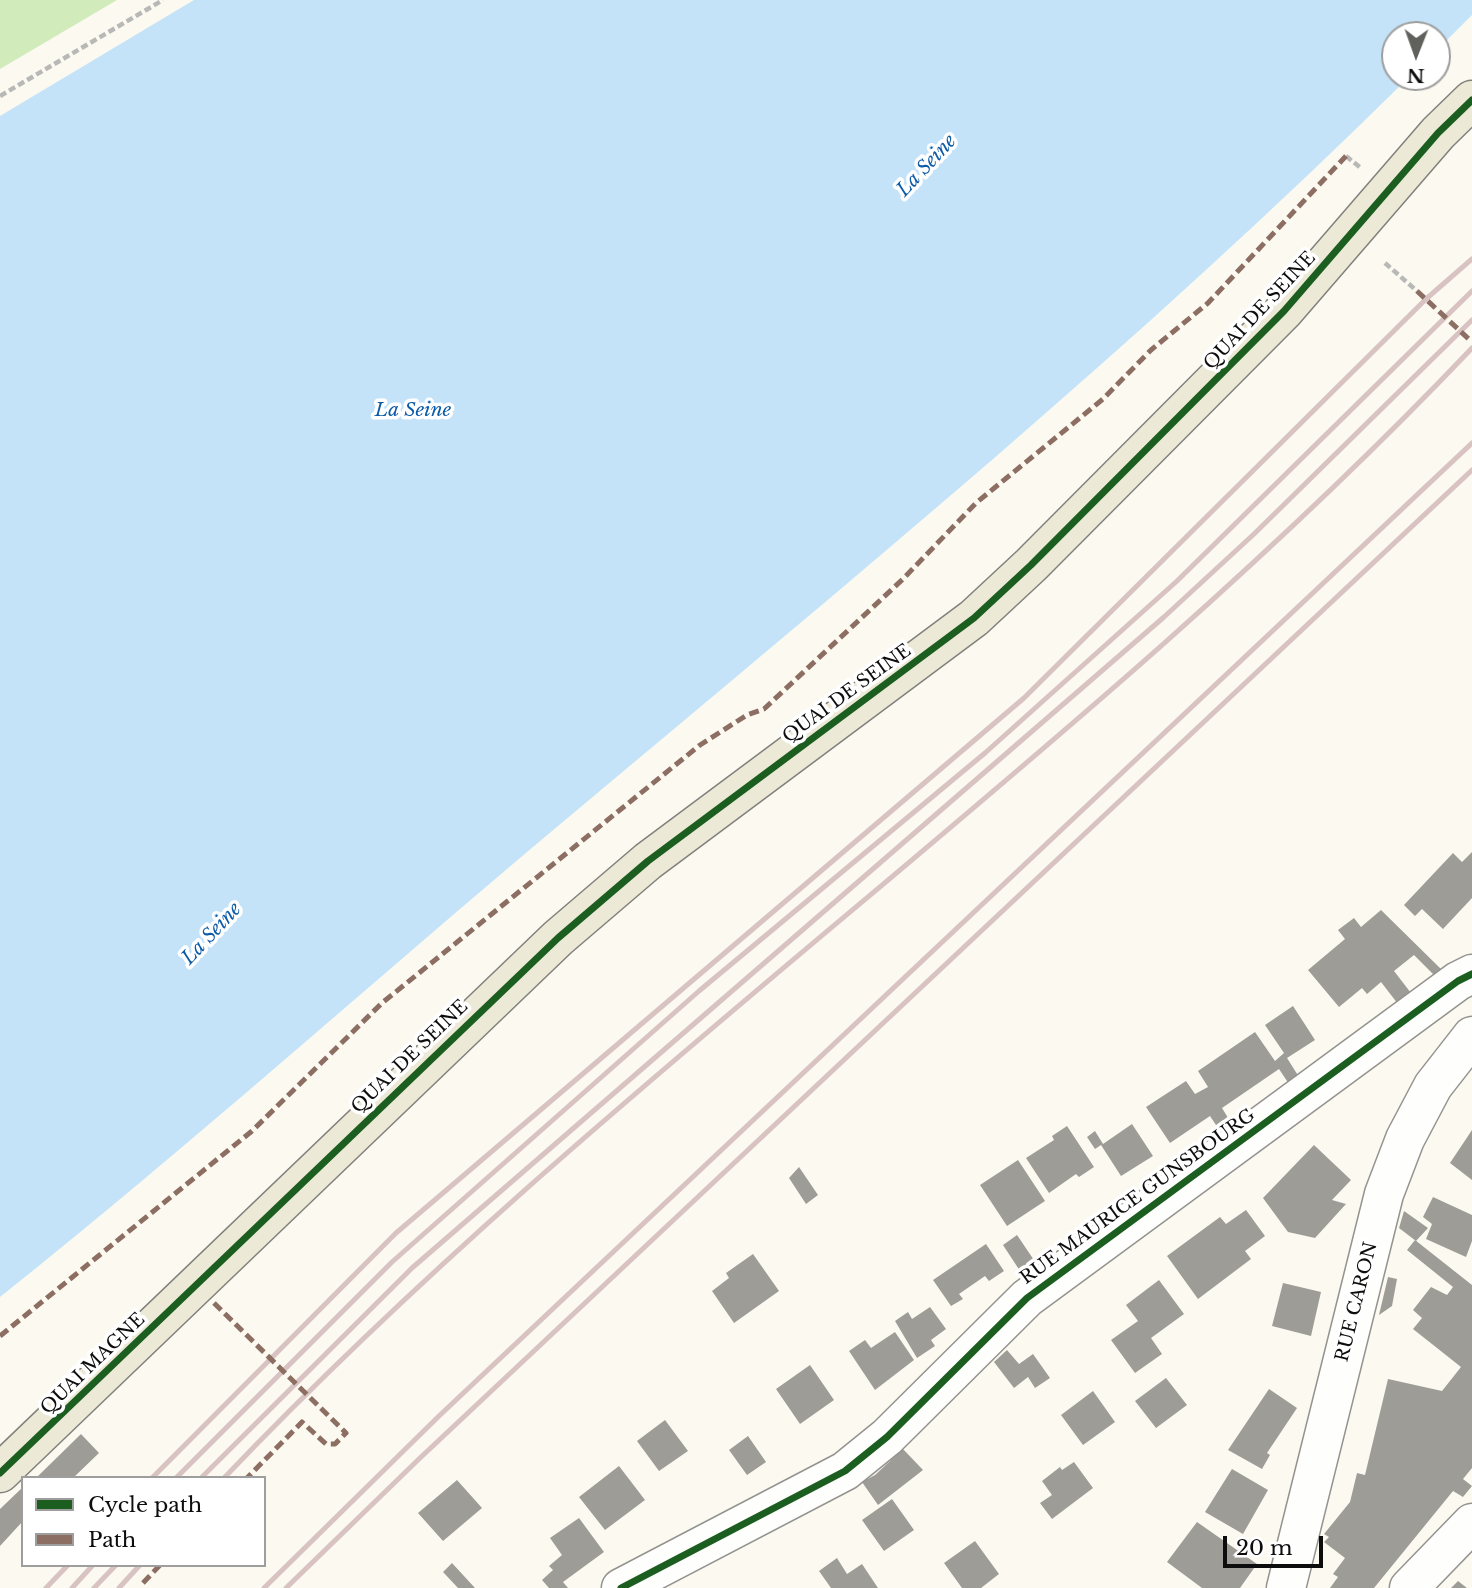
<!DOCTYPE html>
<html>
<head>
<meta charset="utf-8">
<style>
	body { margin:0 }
	#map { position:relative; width:1472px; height:1588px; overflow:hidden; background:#fbf9f0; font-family:"Libre Baskerville",serif }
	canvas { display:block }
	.legend { position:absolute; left:21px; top:1476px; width:245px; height:91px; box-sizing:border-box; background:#fff; border:2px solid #9e9e9e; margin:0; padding:9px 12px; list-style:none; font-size:21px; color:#0d0d0d }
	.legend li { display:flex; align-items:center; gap:14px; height:35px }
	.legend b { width:35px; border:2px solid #9e9e9e }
	.north { position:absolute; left:1381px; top:21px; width:70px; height:70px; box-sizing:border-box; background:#fff; border:2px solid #9e9e9e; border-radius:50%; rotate:181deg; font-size:19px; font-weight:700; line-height:28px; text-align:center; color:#0d0d0d }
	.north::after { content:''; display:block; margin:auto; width:24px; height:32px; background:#60605c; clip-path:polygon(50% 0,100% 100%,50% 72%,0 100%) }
	.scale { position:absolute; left:1223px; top:1536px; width:100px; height:32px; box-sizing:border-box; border:4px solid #0d0d0d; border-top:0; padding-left:9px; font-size:21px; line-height:24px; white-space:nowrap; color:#0d0d0d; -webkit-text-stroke:5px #fff; paint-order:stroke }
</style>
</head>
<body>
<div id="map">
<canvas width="1472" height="1588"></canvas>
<ul class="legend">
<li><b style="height:9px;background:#1b5e20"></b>Cycle path</li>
<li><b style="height:9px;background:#8d6e63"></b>Path</li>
</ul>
<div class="north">N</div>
<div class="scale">20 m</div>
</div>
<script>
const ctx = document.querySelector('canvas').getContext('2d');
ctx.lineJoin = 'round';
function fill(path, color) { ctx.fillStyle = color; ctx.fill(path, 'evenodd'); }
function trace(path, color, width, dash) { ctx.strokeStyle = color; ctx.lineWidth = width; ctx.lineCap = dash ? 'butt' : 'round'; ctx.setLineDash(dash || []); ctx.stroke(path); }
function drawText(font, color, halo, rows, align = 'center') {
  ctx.font = font + ' "Libre Baskerville",serif'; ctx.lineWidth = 7; ctx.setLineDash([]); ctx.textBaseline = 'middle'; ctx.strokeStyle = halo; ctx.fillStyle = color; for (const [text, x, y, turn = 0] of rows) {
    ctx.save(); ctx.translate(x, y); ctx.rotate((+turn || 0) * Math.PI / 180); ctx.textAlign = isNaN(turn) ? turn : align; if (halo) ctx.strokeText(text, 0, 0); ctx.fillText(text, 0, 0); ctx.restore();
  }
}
fill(new Path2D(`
	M0,0H117L0,69Z`), '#d1ebbb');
fill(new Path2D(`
	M194,0H1472V15L1437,50V35H1395V77H1409C1141,343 848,583 558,826C372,982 191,1145 0,1297V116Z`), '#c4e3f8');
fill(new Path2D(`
	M1472,852V898L1443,929L1422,909L1415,916L1404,905L1453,853L1462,862Z
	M1381,910L1443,971L1435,976L1414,955L1394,971L1411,993L1398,1004L1381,982L1367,994L1362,988L1339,1007L1308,970L1345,939L1338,930L1354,918L1361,927Z
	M1293,1006L1315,1040L1287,1058L1299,1077L1289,1084L1279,1069L1222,1108L1233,1126L1222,1134L1210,1116L1170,1143L1146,1107L1186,1081L1195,1094L1208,1087L1198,1071L1255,1032L1275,1061L1284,1053L1265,1025Z
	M1132,1124L1153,1156L1121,1176L1101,1145L1095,1149L1087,1137L1095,1131L1103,1144Z
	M1067,1126L1094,1167L1079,1177L1076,1174L1049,1193L1026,1158L1054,1140L1052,1136Z
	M1472,1130V1180L1450,1163Z
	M1314,1145L1351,1180L1332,1200L1346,1204L1315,1238L1288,1232L1263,1198Z
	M1018,1160L1045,1201L1007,1226L980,1185Z
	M799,1167L818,1195L806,1204L789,1178Z
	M1433,1197L1472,1215V1241L1466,1257L1426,1239L1432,1224L1423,1217Z
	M1246,1210L1265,1236L1245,1251L1251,1259L1198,1299L1167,1256L1220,1217L1226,1224Z
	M1404,1211L1428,1228L1416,1241L1399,1228Z
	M1017,1235L1036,1263L1022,1274L1003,1245Z
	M1415,1240L1472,1285V1468L1463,1479L1472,1486L1463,1497L1453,1491L1374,1588H1330L1338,1577L1333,1574L1345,1558L1324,1542L1329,1537L1324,1534L1350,1502L1357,1473L1365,1475L1388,1379L1442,1391L1461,1367L1413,1329L1422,1318L1413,1310L1431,1287L1447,1295L1453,1287L1407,1250Z
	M986,1244L1004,1271L989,1281L985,1276L959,1294L963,1299L951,1306L933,1280Z
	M753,1254L779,1291L734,1323L712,1291L729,1278L726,1273Z
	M1388,1277L1397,1279L1392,1306L1379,1315Z
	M1159,1280L1184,1314L1151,1338L1162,1354L1135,1373L1111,1340L1138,1321L1126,1305Z
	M1283,1283L1321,1292L1311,1336L1272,1326Z
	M930,1307L946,1329L931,1340L935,1346L917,1358L895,1321L908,1312L912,1319Z
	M895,1332L914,1360L875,1390L849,1351L865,1340L871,1348Z
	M1007,1350L1019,1364L1033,1354L1050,1378L1035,1388L1028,1377L1014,1388L994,1362Z
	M810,1365L834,1400L800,1424L776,1389Z
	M1166,1378L1187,1405L1156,1428L1135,1401Z
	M1269,1389L1297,1408L1267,1453L1270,1455L1262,1469L1228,1450Z
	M1093,1391L1115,1422L1083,1445L1061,1415Z
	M665,1420L688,1451L659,1471L637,1441Z
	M81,1434L99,1453L73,1478H36Z
	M748,1436L766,1462L747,1475L729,1450Z
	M903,1449L923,1470L878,1505L862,1482L875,1475Z
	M1074,1462L1093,1488L1052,1519L1040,1503L1052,1495L1042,1481L1060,1467L1062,1470Z
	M619,1466L645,1500L605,1530L579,1497Z
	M1232,1469L1268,1490L1243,1534L1205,1512Z
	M457,1480L482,1508L443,1541L418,1513Z
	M23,1487V1521L0,1546V1509Z
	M892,1499L914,1530L884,1551L862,1520Z
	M579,1518L604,1552L563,1582L568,1588H549L542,1580L553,1570L549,1566L562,1555L550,1538Z
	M1197,1522L1257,1564L1240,1588H1202L1167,1562Z
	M975,1541L999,1574L981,1588H962L944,1563Z
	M837,1558L847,1574L862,1564L878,1588H831L819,1571Z
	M452,1563L475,1588H458L443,1572Z
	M1458,1581L1467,1588H1451Z`), '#9e9c96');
const minor = new Path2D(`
	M621,1588L845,1471L887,1437L1027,1298L1458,981L1472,974
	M1286,1588L1384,1194L1405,1139L1433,1086L1472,1036
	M1409,1588L1472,1523`);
const major = new Path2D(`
	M0,1473L558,938L648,861L974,618L1031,565L1284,311L1438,133L1472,100`);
trace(minor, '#94938f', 41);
trace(major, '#81817c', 41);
trace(new Path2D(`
	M0,96L163,0
	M1346,156L1362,169
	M1385,263L1417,291`), '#b8b8b6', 4.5, [7, 3.5]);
trace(minor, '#fefefd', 38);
trace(major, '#ede9d7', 38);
trace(new Path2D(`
	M152,1478L396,1233L1024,698L1426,299L1472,259
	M176,1478L392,1262L699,991L985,753L1177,581L1472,291
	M201,1478L412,1268L1164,617L1254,534L1472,320
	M224,1478C612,1071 1085,756 1472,348
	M46,1588L68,1565
	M72,1588L93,1565
	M94,1588L116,1565
	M119,1588L140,1565
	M264,1588L439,1416L1472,443
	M286,1588L420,1458L1472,470`), '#d8c3c2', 5);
trace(new Path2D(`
	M1417,291L1472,342
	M214,1303L346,1433L335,1444H326L302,1422L247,1478
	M0,1336L252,1131L382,1003L700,745L747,715L764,709L903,579L976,503L1103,399L1151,350L1208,303L1346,156
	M143,1583L160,1565`), '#8d6e63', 5, [10, 5]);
trace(new Path2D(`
	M0,1473L558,938L648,861L974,618L1031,565L1284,311L1438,133L1472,100
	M621,1588L845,1471L887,1437L1027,1298L1458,981L1472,974`), '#1b5e20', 7);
drawText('18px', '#0d0d0d', '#fff', [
	["QUAI DE SEINE",1260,311,-47],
	["QUAI DE SEINE",847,694,-36],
	["QUAI DE SEINE",410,1057,-44],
	["RUE MAURICE GUNSBOURG",1138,1197,-36],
	["RUE CARON",1357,1302,-76],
	["QUAI MAGNE",93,1364,-44]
]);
drawText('italic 19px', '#0c5ba8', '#fff', [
	["La Seine",927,166,-47],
	["La Seine",413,411],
	["La Seine",212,934,-47]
]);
</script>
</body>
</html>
